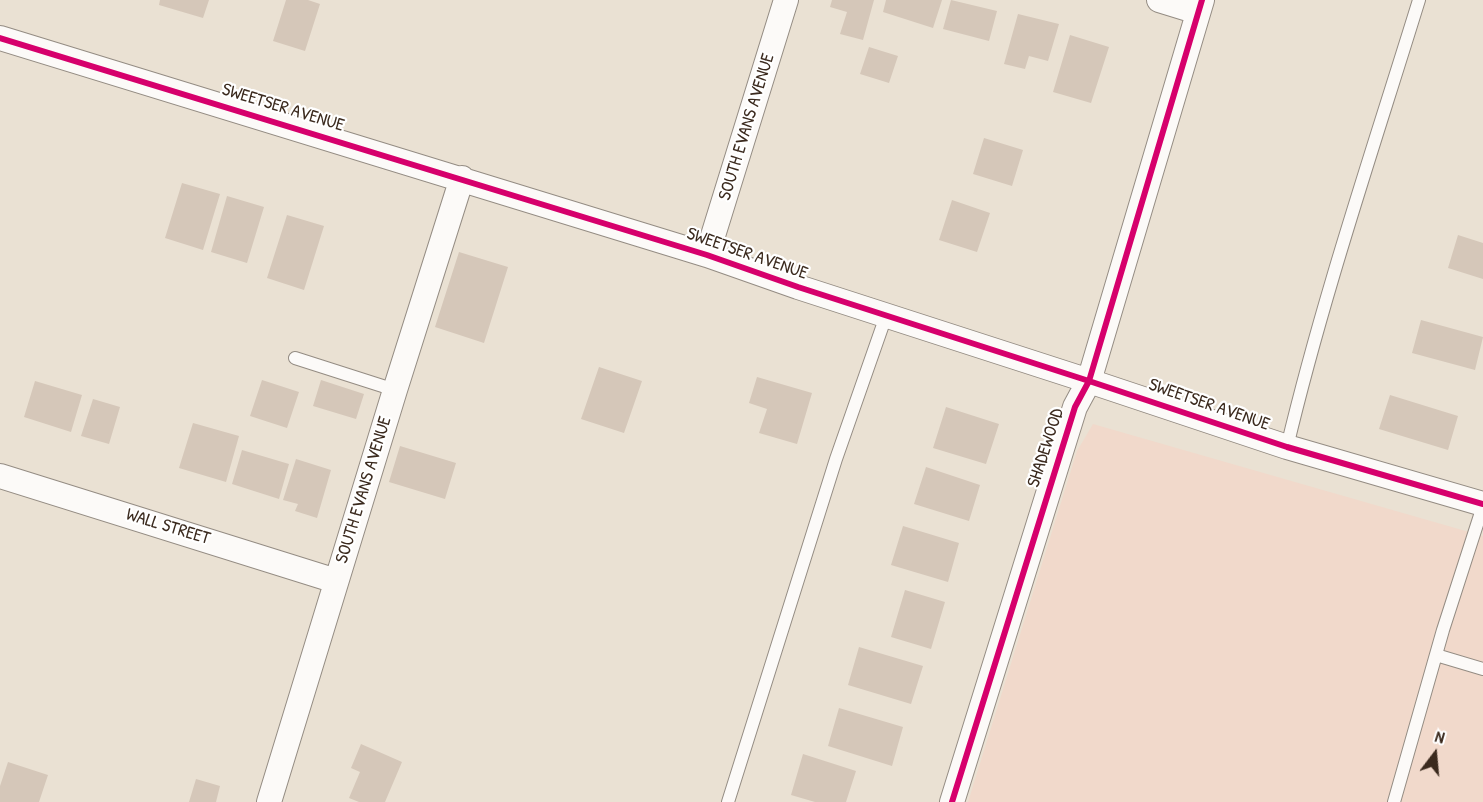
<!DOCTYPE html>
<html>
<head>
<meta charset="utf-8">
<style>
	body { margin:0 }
	#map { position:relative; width:1483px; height:802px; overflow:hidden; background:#eae1d3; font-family:"Patrick Hand",sans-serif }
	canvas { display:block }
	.north { position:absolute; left:1405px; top:724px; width:60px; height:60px; -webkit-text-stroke:4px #fff; paint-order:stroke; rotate:16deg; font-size:16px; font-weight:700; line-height:24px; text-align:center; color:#3b2a1e }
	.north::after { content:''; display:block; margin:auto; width:21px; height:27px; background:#3b2a1e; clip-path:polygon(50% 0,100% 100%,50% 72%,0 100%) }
</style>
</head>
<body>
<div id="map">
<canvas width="1483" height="802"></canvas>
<div class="north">N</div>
</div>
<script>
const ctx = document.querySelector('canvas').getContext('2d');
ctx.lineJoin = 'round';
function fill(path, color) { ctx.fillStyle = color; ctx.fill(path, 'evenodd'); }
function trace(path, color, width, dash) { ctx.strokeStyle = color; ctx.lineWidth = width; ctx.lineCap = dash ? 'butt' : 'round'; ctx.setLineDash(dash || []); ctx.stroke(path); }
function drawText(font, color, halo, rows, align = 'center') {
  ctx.font = font + ' "Patrick Hand",sans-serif'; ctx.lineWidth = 4.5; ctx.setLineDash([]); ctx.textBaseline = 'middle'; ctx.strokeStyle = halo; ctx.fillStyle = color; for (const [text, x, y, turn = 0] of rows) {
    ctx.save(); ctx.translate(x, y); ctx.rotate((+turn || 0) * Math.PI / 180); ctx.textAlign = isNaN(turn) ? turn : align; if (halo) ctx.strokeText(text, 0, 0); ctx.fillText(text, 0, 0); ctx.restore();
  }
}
fill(new Path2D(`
	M1093,424L1483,536V802H968L1077,451Z`), '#f1d9cb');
fill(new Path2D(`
	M160,0H209L203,18L159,5Z
	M286,0H308L320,4L305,51L273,41Z
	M832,0H874L863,40L840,34L847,12L830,7Z
	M886,0H942L933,28L883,12Z
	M951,0L997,11L989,41L943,29Z
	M1018,14L1059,24L1048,61L1029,56L1025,69L1004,64Z
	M1070,35L1109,47L1091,103L1053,92Z
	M869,47L898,56L889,83L860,74Z
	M984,138L1023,150L1012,186L973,174Z
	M182,183L220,194L203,250L165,238Z
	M227,196L264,207L247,263L211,252Z
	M952,200L990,213L977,252L939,240Z
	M287,215L324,226L304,290L267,278Z
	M1458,235L1483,243V279L1448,268Z
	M459,252L508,267L484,343L435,327Z
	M1421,320L1483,337L1475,370L1412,353Z
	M599,367L642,381L624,433L581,419Z
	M757,377L812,393L797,444L759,433L767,409L749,403Z
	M262,380L299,392L287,428L250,416Z
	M321,380L364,394L356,419L313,406Z
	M35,381L82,395L71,432L24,417Z
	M1390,395L1458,416L1448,450L1379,429Z
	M93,399L120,407L109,444L81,436Z
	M946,407L999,424L986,464L933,448Z
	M193,423L239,436L226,482L179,468Z
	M400,446L456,463L445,499L389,482Z
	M242,450L289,464L279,499L232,484Z
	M296,459L331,470L317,518L295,511L298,504L283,500Z
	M926,467L980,485L969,521L914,504Z
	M903,526L959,543L948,582L891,565Z
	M905,590L945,602L931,649L891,637Z
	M859,647L923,666L911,704L848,685Z
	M839,708L903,727L892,766L828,746Z
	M361,744L402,762L385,802H359L349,798L360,772L351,768Z
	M803,754L856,771L846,802H815L791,795Z
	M8,762L48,775L39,802H0V786Z
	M196,779L220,786L216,802H189Z`), '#d5c7b9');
const service = new Path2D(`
	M295,358L395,390
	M1287,447C1323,296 1373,149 1419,0
	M1436,655L1483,669
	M728,802L836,459L886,316
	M1394,802L1443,630L1483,506`);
const minor = new Path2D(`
	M1159,0L1198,12
	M0,38L707,255L798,287L1089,381L1287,447L1483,504
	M707,255L786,0
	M0,476L336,581
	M269,802L395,390L462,178
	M952,802L1075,407L1089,381L1202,0`);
trace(service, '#948c83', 14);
trace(minor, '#948c83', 26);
trace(service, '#fcfaf8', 12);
trace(minor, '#fcfaf8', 24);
trace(new Path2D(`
	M0,38L707,255L798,287L1089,381L1287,447L1483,504
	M952,802L1075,407L1089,381L1202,0`), '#d6006c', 6);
drawText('18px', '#3b2a1e', '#fff', [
	["SWEETSER AVENUE",283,108,17],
	["SOUTH EVANS AVENUE",747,127,-73],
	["SWEETSER AVENUE",747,254,19],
	["SWEETSER AVENUE",1209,405,19],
	["SHADEWOOD",1046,448,-72],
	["SOUTH EVANS AVENUE",364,490,-73],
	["WALL STREET",168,527,17]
]);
</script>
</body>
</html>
